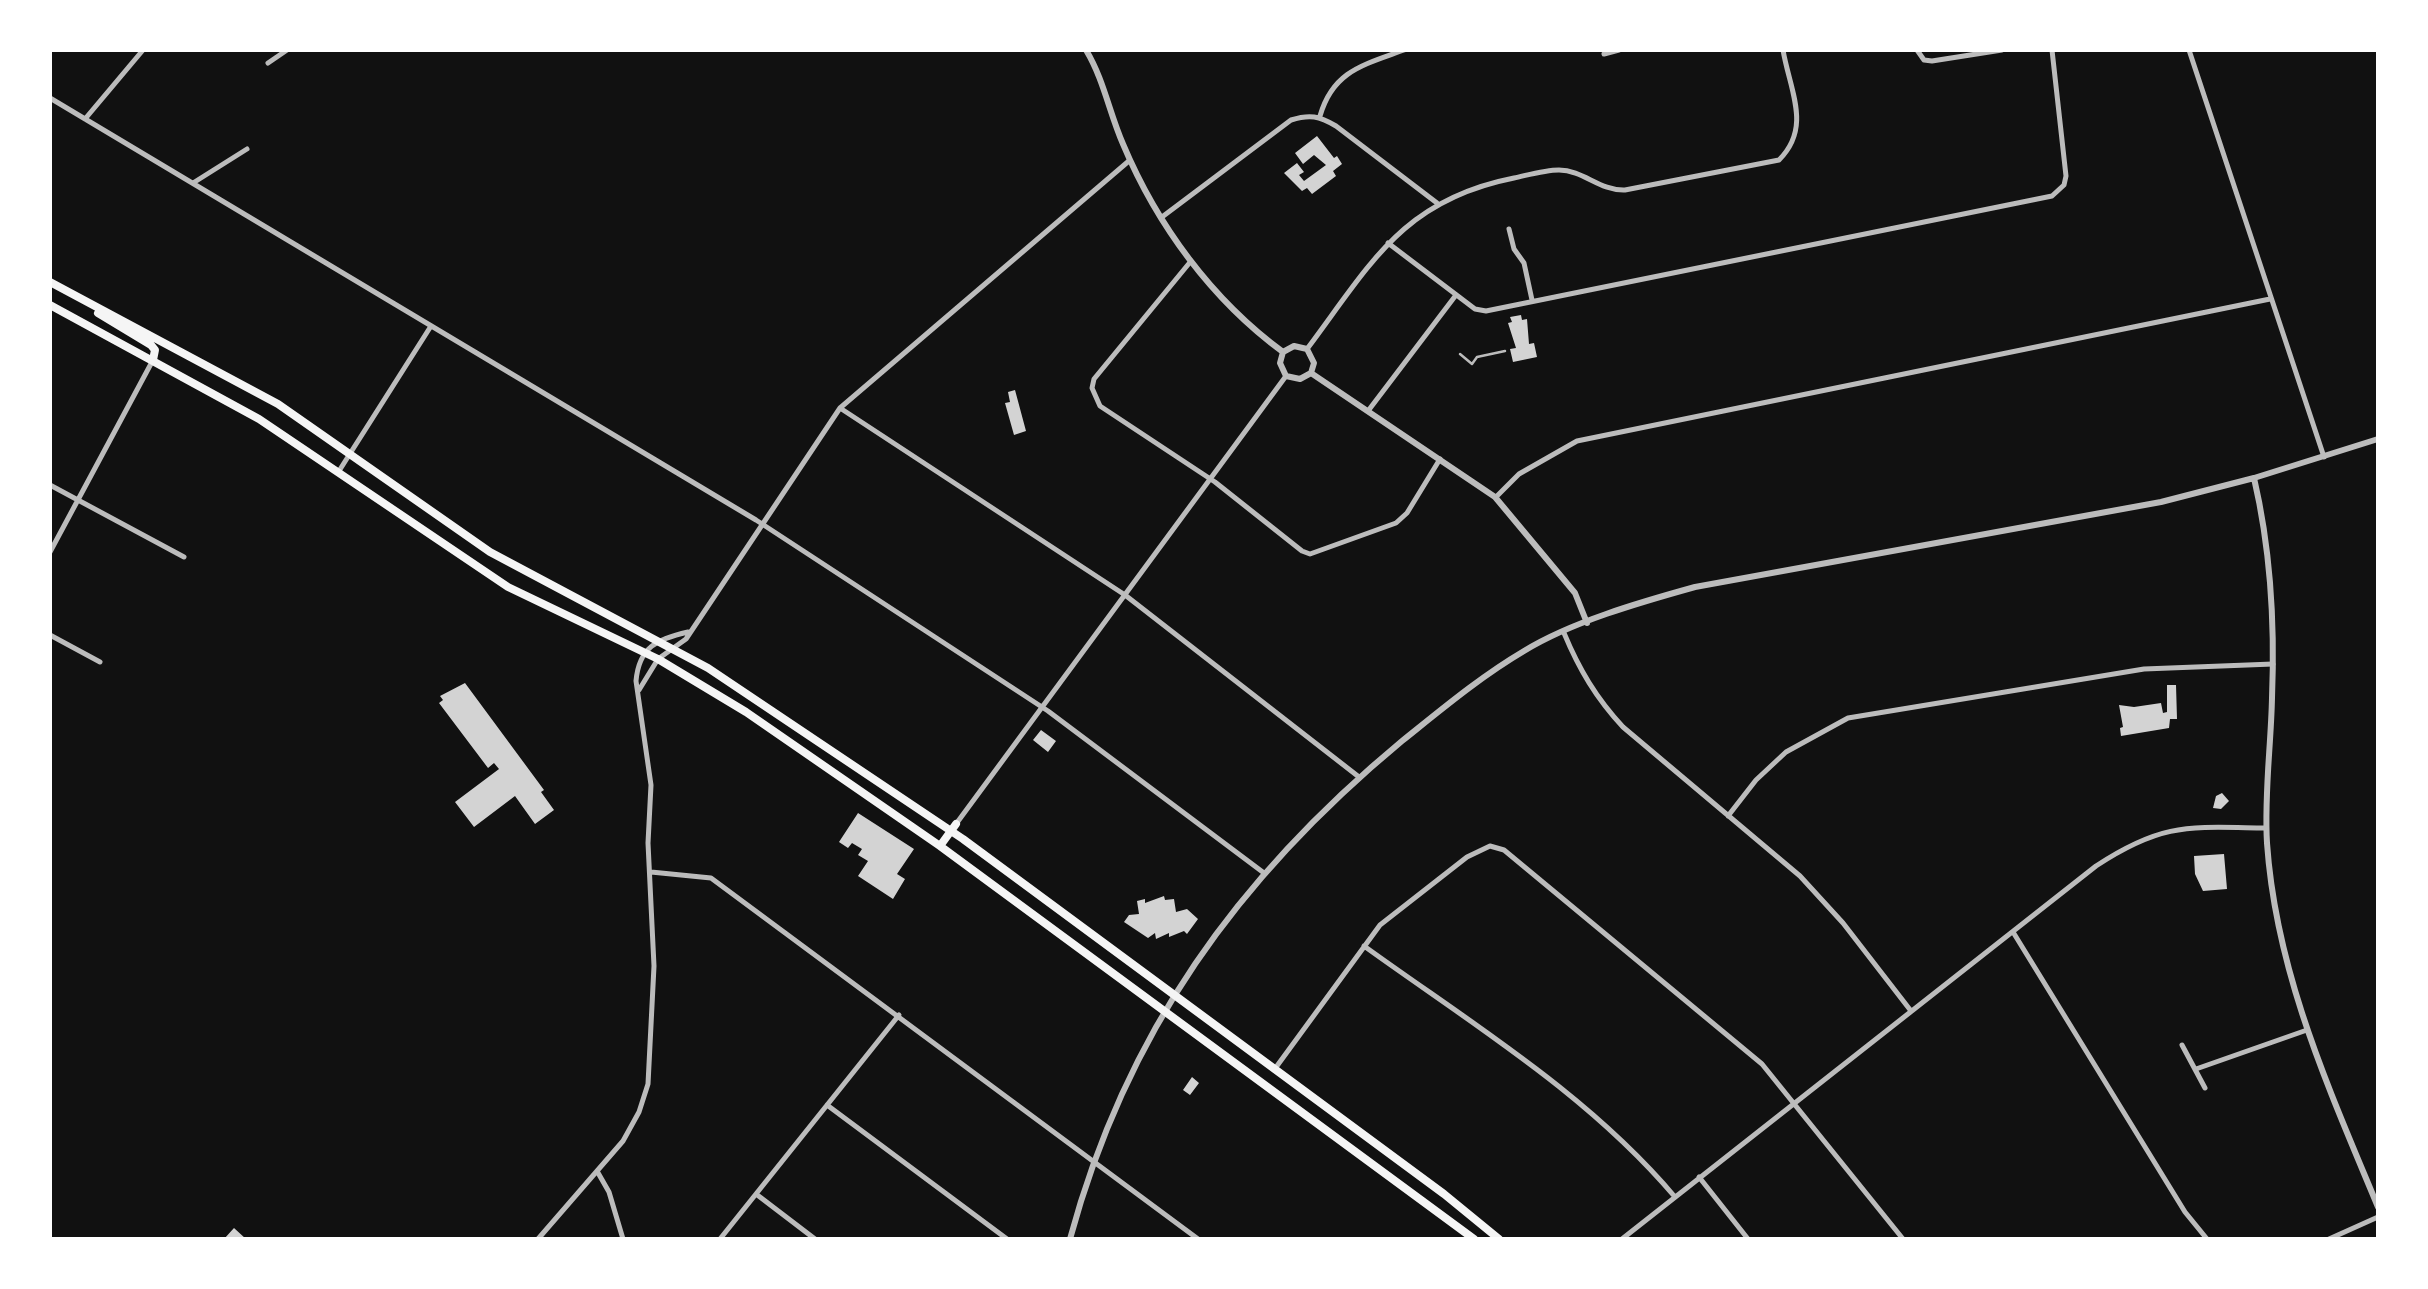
<!DOCTYPE html>
<html>
<head>
<meta charset="utf-8">
<style>
	body { margin:0 }
	#map { position:relative; width:2428px; height:1289px; overflow:hidden; background:#111; font-family:"DM Sans",sans-serif }
	canvas { display:block }
	.frame { position:absolute; inset:0; border:52px solid #fff; pointer-events:none }
</style>
</head>
<body>
<div id="map">
<canvas width="2428" height="1289"></canvas>
<div class="frame"></div>
</div>
<script>
const ctx = document.querySelector('canvas').getContext('2d');
ctx.lineJoin = 'round';
function fill(path, color) { ctx.fillStyle = color; ctx.fill(path, 'evenodd'); }
function trace(path, color, width, dash) { ctx.strokeStyle = color; ctx.lineWidth = width; ctx.lineCap = dash ? 'butt' : 'round'; ctx.setLineDash(dash || []); ctx.stroke(path); }
fill(new Path2D(`
	M1317,136L1334,158L1337,156L1342,164L1333,171L1336,176L1312,194L1307,188L1302,191L1284,173L1297,163L1304,172L1299,175L1304,181L1326,165L1314,155L1303,164L1295,153Z
	M1521,315L1522,320L1527,319L1529,344L1534,343L1537,357L1513,362L1510,349L1516,348L1508,323L1512,322L1510,317Z
	M1015,390L1026,431L1014,435L1005,403L1010,402L1008,392Z
	M465,683L544,790L541,792L554,810L535,824L515,796L474,827L455,802L499,769L494,763L488,768L439,703L443,700L440,696Z
	M2167,685H2176L2177,719H2170L2169,728L2121,736L2120,728L2123,727L2119,705L2134,707L2161,703L2163,713L2167,712Z
	M1041,730L1056,741L1048,752L1033,740Z
	M2222,793L2229,801L2221,809L2213,808L2216,796Z
	M858,813L914,849L897,874L905,879L893,899L858,876L868,861L858,855L862,849L852,843L848,848L839,842Z
	M2224,854L2227,889L2203,891L2195,874L2194,856Z
	M1164,896L1165,900L1174,899L1176,912L1187,909L1198,919L1187,934L1184,931L1169,937V933L1156,939L1155,933L1148,938L1124,922L1129,915L1139,914L1137,901L1145,899V903Z
	M1192,1077L1199,1083L1190,1095L1183,1090Z
	M234,1228L246,1239H224Z`), '#d3d3d3');
trace(new Path2D(`
	M1460,354L1472,364L1477,357L1505,351`), '#bcbcbc', 2.5);
trace(new Path2D(`
	M1917,50L1924,60L1932,61L2002,50
	M2189,50L2324,457
	M1604,54L1619,50
	M268,63L287,50
	M50,98L756,520L1048,711L1264,873
	M1320,116C1333,71 1363,65 1404,50
	M85,119L143,50
	M193,183L247,149
	M1162,217L1291,120C1310,114 1319,116 1336,126L1437,203
	M1509,229L1514,249L1524,263L1532,300
	M1388,243L1475,309L1486,311L2052,196L2064,185L2066,176L2052,50
	M1191,261L1094,379L1092,388L1100,406L1215,482L1302,551L1310,554L1396,523L1407,513L1440,459
	M1307,349C1370,265 1402,200 1514,178C1528,175 1545,170 1559,170C1583,170 1600,191 1625,190L1779,160C1812,127 1790,91 1783,50
	M840,408L1125,595L1359,777
	M1368,411L1456,295
	M339,471L431,326
	M50,485L184,557
	M1496,497L1519,474L1577,441L2270,299
	M50,552L153,360
	M1564,633C1579,669 1596,698 1623,727L1800,876L1843,923L1911,1011
	M50,635L100,662
	M639,690L658,659L686,639L840,408L1130,160
	M1728,816L1756,780L1786,752L1848,718L2144,669L2273,664
	M956,824L1286,376
	M651,872L711,878L1198,1239
	M2013,932L2185,1212L2207,1239
	M1364,946C1472,1024 1588,1094 1675,1197
	M2182,1045L2205,1088
	M2196,1069L2307,1030
	M1274,1070L1380,925L1467,857L1490,846L1504,850L1762,1064L1903,1239
	M827,1105L1007,1239
	M597,1171L609,1192L623,1239
	M1699,1177L1748,1239
	M756,1194L815,1239
	M538,1239L623,1141L639,1112L648,1084L654,966L648,843L651,785L636,681C639,647 657,639 688,632
	M720,1239L899,1015
	M1622,1239L2096,866C2163,822 2189,827 2265,828
	M2329,1239L2378,1217`), '#bcbcbc', 5);
trace(new Path2D(`
	M1086,50C1104,80 1109,112 1123,144C1157,225 1212,300 1283,352
	M1283,352L1294,346L1307,349L1314,363L1311,373
	M1283,352L1280,363L1286,376L1300,379L1311,373
	M1311,373L1495,497L1575,593L1587,623
	M2254,478C2271,551 2275,624 2272,698C2271,746 2264,795 2267,843C2276,973 2329,1089 2378,1207
	M1070,1239C1126,1032 1238,877 1402,741C1442,709 1480,677 1524,651C1571,622 1641,602 1695,587L2161,502L2254,478L2378,439`), '#bcbcbc', 6);
trace(new Path2D(`
	M50,282L278,404L490,552L708,668L963,839L1444,1194L1499,1239
	M50,305L259,419L508,587L658,659L746,712L940,846L1474,1239
	M98,313L151,345L155,350L153,360
	M940,846L956,824`), '#f5f5f5', 8);
</script>
</body>
</html>
